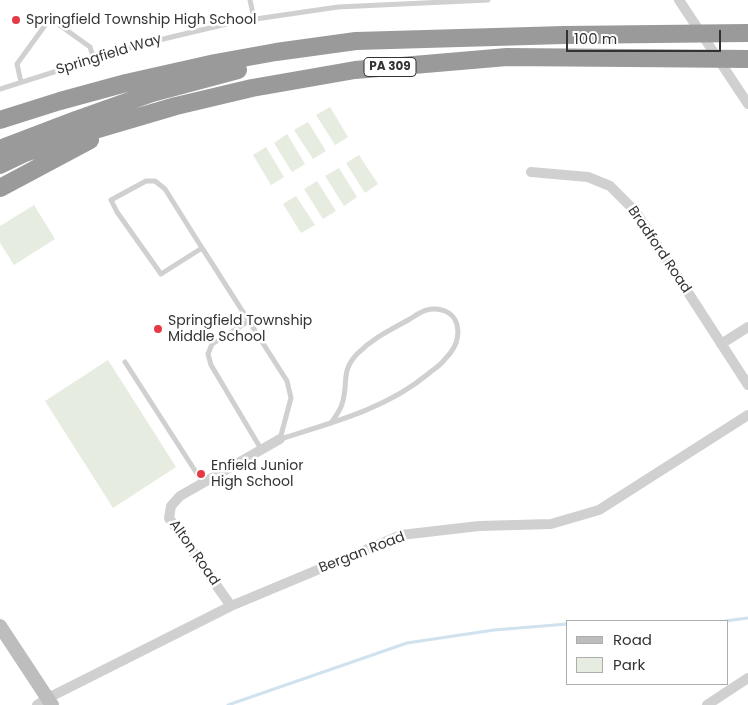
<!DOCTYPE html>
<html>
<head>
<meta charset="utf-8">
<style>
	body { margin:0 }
	#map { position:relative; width:748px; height:705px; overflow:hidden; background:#fff; font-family:Poppins,sans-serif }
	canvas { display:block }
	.legend { position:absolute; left:566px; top:620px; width:162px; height:65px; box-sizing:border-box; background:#fff; border:1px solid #adadad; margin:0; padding:6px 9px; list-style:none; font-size:15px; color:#333 }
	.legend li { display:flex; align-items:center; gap:10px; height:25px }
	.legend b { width:25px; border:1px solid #adadad }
	.scale { position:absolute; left:566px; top:30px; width:155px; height:22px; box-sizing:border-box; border:2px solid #333; border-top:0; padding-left:6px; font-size:15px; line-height:18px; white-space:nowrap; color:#333; -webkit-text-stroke:4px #fff; paint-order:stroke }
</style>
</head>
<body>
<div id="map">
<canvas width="748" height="705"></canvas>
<ul class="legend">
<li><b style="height:6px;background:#bdbdbd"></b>Road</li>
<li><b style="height:14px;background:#e6ecdf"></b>Park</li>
</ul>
<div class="scale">100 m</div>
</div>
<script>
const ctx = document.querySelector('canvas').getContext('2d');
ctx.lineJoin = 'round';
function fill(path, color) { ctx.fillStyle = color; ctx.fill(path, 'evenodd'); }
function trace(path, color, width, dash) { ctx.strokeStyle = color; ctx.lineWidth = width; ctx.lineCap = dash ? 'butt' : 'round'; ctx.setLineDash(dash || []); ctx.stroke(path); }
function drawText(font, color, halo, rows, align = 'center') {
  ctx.font = font + ' Poppins,sans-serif'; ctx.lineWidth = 5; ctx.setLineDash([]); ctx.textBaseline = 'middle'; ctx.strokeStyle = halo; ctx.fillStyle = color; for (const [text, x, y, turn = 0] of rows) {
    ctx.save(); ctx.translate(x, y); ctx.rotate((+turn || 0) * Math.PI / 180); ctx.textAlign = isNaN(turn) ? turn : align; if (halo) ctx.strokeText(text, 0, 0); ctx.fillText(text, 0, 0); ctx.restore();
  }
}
fill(new Path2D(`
	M330,107L348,137L335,145L316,115Z
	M308,122L326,151L313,159L294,130Z
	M287,134L305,164L292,172L274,143Z
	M266,147L284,177L271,185L253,155Z
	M359,155L378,184L365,193L346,163Z
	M339,168L357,197L344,206L325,176Z
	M317,181L336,211L323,219L304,189Z
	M296,196L315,225L301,233L283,204Z
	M34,205L55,239L14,265L0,243V226Z
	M108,360L176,467L113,508L45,401Z`), '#e6ecdf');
trace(new Path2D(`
	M725,621L748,618
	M228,705L407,643L494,630L567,624`), '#cfe2ee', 3);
trace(new Path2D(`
	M250,0L254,19
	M21,82L17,64L46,24L52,22L58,24L90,47L94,59
	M0,89L142,44L235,22L338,7L488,0
	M202,248L161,274L117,212L111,200L146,181H155L165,189L202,248L206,254L287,381L291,398L280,439
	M249,321L212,344L208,354L211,365L261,449
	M125,362L203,483
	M280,439C331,423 386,409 428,374C434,369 441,365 445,359C449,355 454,348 456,343C460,331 458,316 445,311C440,309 432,308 427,310C421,311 415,316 410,319C390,330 373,338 357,354C340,372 349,383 342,404C340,411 335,417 331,423`), '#d0d0d0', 5);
trace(new Path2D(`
	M679,0L748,104
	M531,172L588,177L610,186L636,212L748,385
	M721,344L748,327
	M231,606L169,518L171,506L180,496L280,439
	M37,705L48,698L231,606L401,535L479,526L551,524L599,510L748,415
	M707,705L748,678`), '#d0d0d0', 10);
trace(new Path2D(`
	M0,626L52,705`), '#bdbdbd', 14);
trace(new Path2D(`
	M0,120L60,101L126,83L215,63L276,52L356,41L564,35L748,33
	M0,149L76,120L152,93L238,70
	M0,165L25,153L74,136L176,106L252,88L355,70L507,57L748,59
	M0,188L90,140`), '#9a9a9a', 18);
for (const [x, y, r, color] of [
	[16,20,5,"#e63946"],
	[158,329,5,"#e63946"],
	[201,474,5,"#e63946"]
]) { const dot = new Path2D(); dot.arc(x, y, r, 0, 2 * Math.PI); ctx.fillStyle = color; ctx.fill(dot); trace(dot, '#fff', 2); }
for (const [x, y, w] of [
	[390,67,52]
]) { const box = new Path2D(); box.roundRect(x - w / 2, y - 9.5, w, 19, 4); ctx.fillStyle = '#fff'; ctx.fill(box); trace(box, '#333', 1); }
drawText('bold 12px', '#333', null, [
	["PA 309",390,67]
]);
drawText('14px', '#333', '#fff', [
	["Springfield Township High School",26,20],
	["Springfield Township",168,321],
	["Middle School",168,337],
	["Enfield Junior",211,466],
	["High School",211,482]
], 'left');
drawText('14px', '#333', '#fff', [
	["Springfield Way",109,55,-17],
	["Bradford Road",659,250,56],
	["Alton Road",194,553,55],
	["Bergan Road",362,553,-21]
]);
</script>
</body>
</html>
